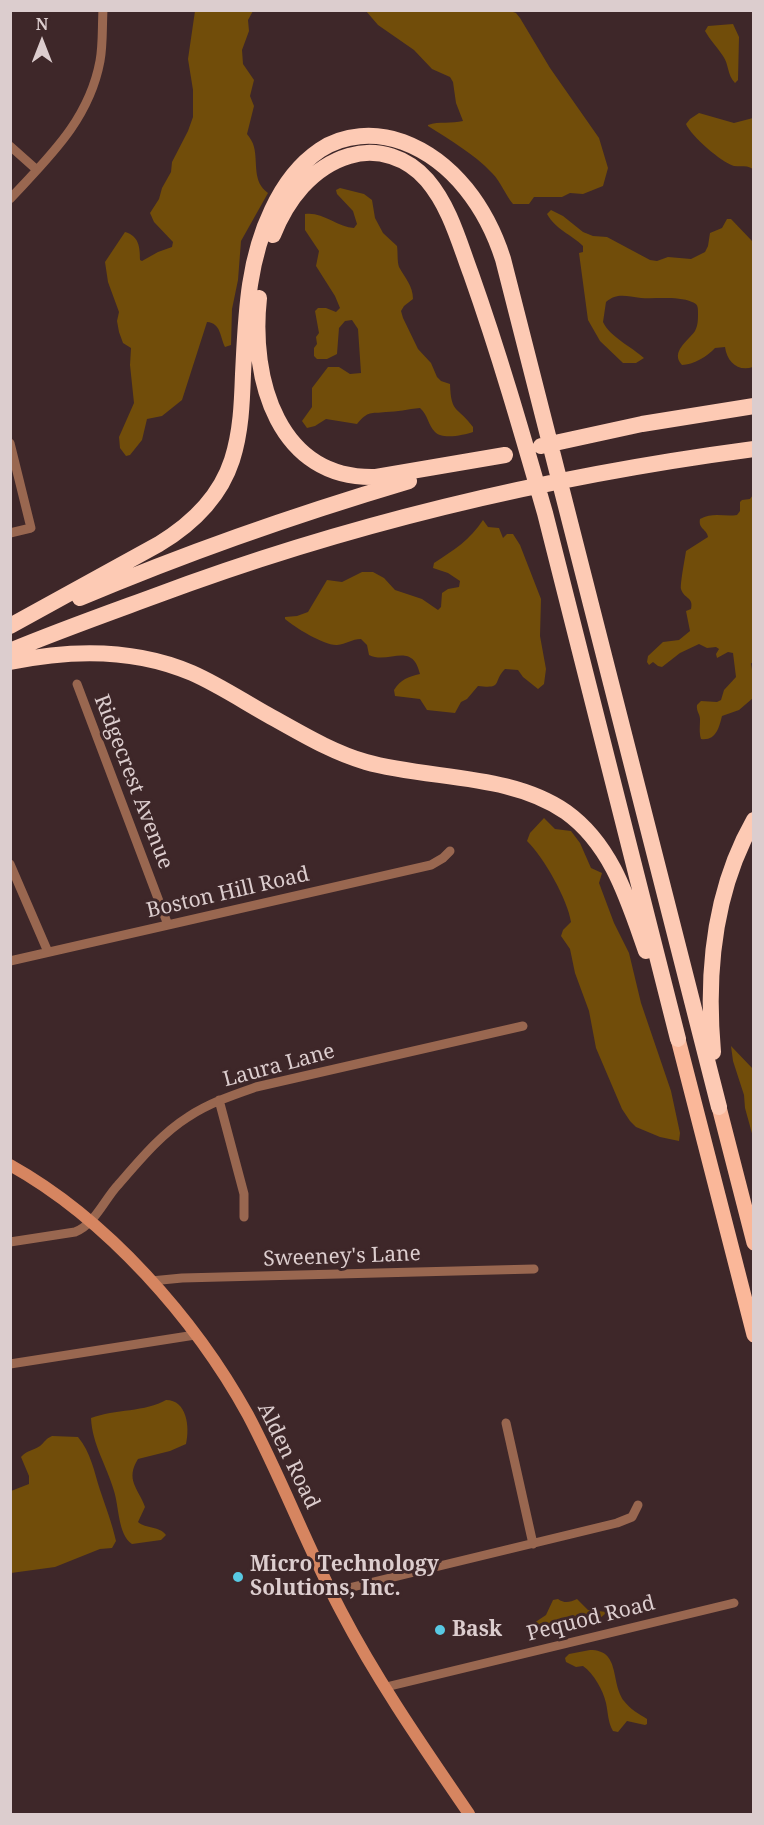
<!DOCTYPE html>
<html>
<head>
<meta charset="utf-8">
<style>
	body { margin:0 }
	#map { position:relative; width:764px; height:1825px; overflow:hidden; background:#3e2729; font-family:"Noto Serif",serif }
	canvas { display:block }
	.frame { position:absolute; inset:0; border:12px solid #dccdce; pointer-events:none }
	.north { position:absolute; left:12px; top:12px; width:60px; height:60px; -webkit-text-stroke:4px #3e2729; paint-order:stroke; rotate:0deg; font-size:16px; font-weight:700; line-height:24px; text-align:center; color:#dccdce }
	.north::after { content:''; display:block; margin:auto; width:21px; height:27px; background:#dccdce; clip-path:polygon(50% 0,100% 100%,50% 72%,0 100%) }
</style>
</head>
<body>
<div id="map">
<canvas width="764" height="1825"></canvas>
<div class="frame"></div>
<div class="north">N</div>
</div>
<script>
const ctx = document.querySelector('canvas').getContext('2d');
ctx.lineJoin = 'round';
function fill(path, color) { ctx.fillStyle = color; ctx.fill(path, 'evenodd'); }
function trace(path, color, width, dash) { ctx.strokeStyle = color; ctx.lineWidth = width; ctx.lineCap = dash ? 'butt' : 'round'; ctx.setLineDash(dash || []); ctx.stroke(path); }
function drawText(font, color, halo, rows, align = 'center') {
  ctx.font = font + ' "Noto Serif",serif'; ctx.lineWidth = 6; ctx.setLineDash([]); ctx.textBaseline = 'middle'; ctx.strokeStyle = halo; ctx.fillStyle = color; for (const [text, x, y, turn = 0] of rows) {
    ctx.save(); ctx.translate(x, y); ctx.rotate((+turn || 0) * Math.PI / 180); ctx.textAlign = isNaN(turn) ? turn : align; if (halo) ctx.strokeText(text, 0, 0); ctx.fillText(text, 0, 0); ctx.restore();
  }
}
fill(new Path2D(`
	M195,11H253L248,20L249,31L242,50L243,64L254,80L250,96L254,106L247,134C250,138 253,142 254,147C258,163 252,182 268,193L241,241L238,280L232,309L231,345L225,347C220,337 221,323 207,322L182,400L162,416L147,419L142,440L130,455L126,456L120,448L119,437L134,403L130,365L131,348L123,343L119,332L117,321L119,312L108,282L105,262L125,232C139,236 140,247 140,260L142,261L158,252L172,247L173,242L154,222L150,213L159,199L162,188L171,172L172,162L188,131L193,117V90L188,59Z
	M510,11L516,13L520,18L550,68L599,138L608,168L603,186L583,194L570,193L562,197H534L529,204H513C506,196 501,182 492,173C474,154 450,140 428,126V125C439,121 452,124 463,121L456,103L453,82L450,77L432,69L414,50L378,25L366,11Z
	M733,24L739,37L738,80L735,83C727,75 729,64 723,56C717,47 710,40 705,31L708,26Z
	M699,113L734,123L753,118V169C747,165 741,167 734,166C721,162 691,136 686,124L690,119Z
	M340,188L364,194L372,200L375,218L383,233L397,246C398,252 397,261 399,267C405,278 413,286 413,299L404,306L401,311L403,318L418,349L431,363L437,377L441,381L450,384C451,415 458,406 473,427V432C464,435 442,440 435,432C428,425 428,415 420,408C408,409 397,412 386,412C370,414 369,410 357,424L326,419L315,426L307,428L302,421L312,407V388L328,367H339L350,374L361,373L358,329L352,320L345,321L339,328L337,354L327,359H317L314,356V348L317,344L316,337L319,333L315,311L318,308H326L336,312L340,308L335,296L316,266L319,251L305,230V214C321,211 338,227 354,228L357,224L353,211L337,194L336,190Z
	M551,210L563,216L583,232L593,236L607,237L650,260L657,261L668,257L691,259L705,252L708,246L710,233L722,228L727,219H731L753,242V367C738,372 727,362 725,347L715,348C708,356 693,365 682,365C670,352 688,341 695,331C698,325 698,320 698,313C698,307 698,304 692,302C678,296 656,299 641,298C627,297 618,292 606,302L603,322C610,337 632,347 644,358L636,363H623L600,341L588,320L579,253L583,252V246C571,234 556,230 547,214Z
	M753,495L754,664L751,663L753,676V698L739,710L722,716C719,728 716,741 701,739C699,732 700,727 700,719C700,714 696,711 697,705L701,701L717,702L721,700L724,690L736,677L733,653L728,652L717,658L716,654L719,649L716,647L707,648L699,644L680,653L662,667L658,666L653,662L649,665L647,662L648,656L663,642L679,640L690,631L686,611L691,609C694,597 684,599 681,589C680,584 685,558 686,551L708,537C707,529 698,529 700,519C713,512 724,517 737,515L740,511V502L742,500L750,499Z
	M483,520L488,527L499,528L503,538L507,534H513L520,545L541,599L540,636L546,669L544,684L538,689L523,677L518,670L505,669C492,682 504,689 478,686L467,699L461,702L455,713L427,710L420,699L395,696L394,690C401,679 408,677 420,674C412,640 389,665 369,655L367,645L361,639C352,639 346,644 337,645C325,646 294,627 285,619V617L297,616L308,612L327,580L342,582L362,572H373L384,578L395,590L422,599L438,610L441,607L442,593L448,589L459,587L460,581L448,573L433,568L434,563C454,550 470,540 483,520Z
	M544,818L555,829L571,831L580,843L591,868L602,873L599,883L614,923L629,953L641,1003L671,1091L680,1133L679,1141L660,1137L636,1127L630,1121L622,1109L596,1048L589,1011L575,973L570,949L561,936L563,930L571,922C568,900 543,856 527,841L530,833Z
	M731,1046L753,1069V1137L745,1108L744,1095L733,1061Z
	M166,1400C187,1400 190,1427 186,1444L170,1451L138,1459C125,1480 138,1488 145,1507L138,1522C146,1529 160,1526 166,1535L161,1540L132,1544C118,1535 119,1506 114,1491C107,1466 92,1444 91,1418C115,1409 146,1412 166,1400Z
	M52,1436L78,1437C91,1453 94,1471 100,1490C106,1508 112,1523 116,1541L112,1548L100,1549L55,1567L11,1573V1491L29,1484V1476L21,1457C27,1450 33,1451 40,1446C45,1442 45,1439 52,1436Z
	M558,1599C565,1604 570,1602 577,1599L588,1610L607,1612C589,1628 588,1627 565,1622L556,1631H532L531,1625L546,1615L553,1600Z
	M590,1650C621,1650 610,1682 624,1701C630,1709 639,1714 647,1719V1724L645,1725L627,1721L618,1732L613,1731C608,1723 608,1712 606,1703C603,1690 594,1674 583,1666L576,1667L566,1662L565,1658L569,1654Z`), '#714d0a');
trace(new Path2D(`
	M10,146L37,170
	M10,199C49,157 89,120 100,61C103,45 102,27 103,10
	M10,443L31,528L10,533
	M77,684L168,925
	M10,864L48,952
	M10,961L431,865L443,858L450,851
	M219,1100L244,1194V1217
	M10,1242L75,1232C95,1224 104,1200 118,1185C139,1161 161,1134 188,1117C209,1103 233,1095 256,1087L523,1026
	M151,1281L182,1278L534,1269
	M10,1364L195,1335
	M506,1423L533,1544
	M332,1592L617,1523L632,1517L638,1505
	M386,1687L734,1603`), '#996750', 9);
trace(new Path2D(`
	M10,1165C107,1219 195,1319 248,1415C282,1479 307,1547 341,1611C378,1682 424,1748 469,1814`), '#d68560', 12);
trace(new Path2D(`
	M678,1039L754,1335
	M719,1107L754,1243`), '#fab799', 15);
trace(new Path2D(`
	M273,235C287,200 312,167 349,156C378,147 408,158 427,180C450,207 459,242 471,274C499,353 522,433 545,513L678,1039
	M259,298C250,379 278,480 376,477L505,455
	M541,446L642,424L754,406
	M80,598C188,552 298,514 409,481
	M10,626L159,544C192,524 220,497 232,460C241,432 242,403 243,374C246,317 247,262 272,210C283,186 298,165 320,150C344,134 375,132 403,142C454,161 487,209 503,259L719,1107
	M10,651C58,631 106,614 155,596C347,524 550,476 754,449
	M10,662C72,649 134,648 192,673C219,685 243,701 268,715C299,732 331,752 366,762C430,780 510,773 566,812C612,845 628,900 646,951
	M713,1052C706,973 714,890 754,820`), '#fdcab4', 16);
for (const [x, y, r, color] of [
	[238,1577,6,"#58c9e3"],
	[440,1630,6,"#58c9e3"]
]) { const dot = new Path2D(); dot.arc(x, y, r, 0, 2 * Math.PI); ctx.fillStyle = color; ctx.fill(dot); trace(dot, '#3e2729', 2); }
drawText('21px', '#dccdce', '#3e2729', [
	["Ridgecrest Avenue",133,782,69],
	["Boston Hill Road",228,893,-13],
	["Laura Lane",279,1066,-15],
	["Sweeney's Lane",342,1257,-2],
	["Alden Road",288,1456,64],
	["Pequod Road",591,1619,-14]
]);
drawText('bold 21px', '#dccdce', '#3e2729', [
	["Micro Technology",250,1565],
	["Solutions, Inc.",250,1589],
	["Bask",452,1630]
], 'left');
</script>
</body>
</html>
